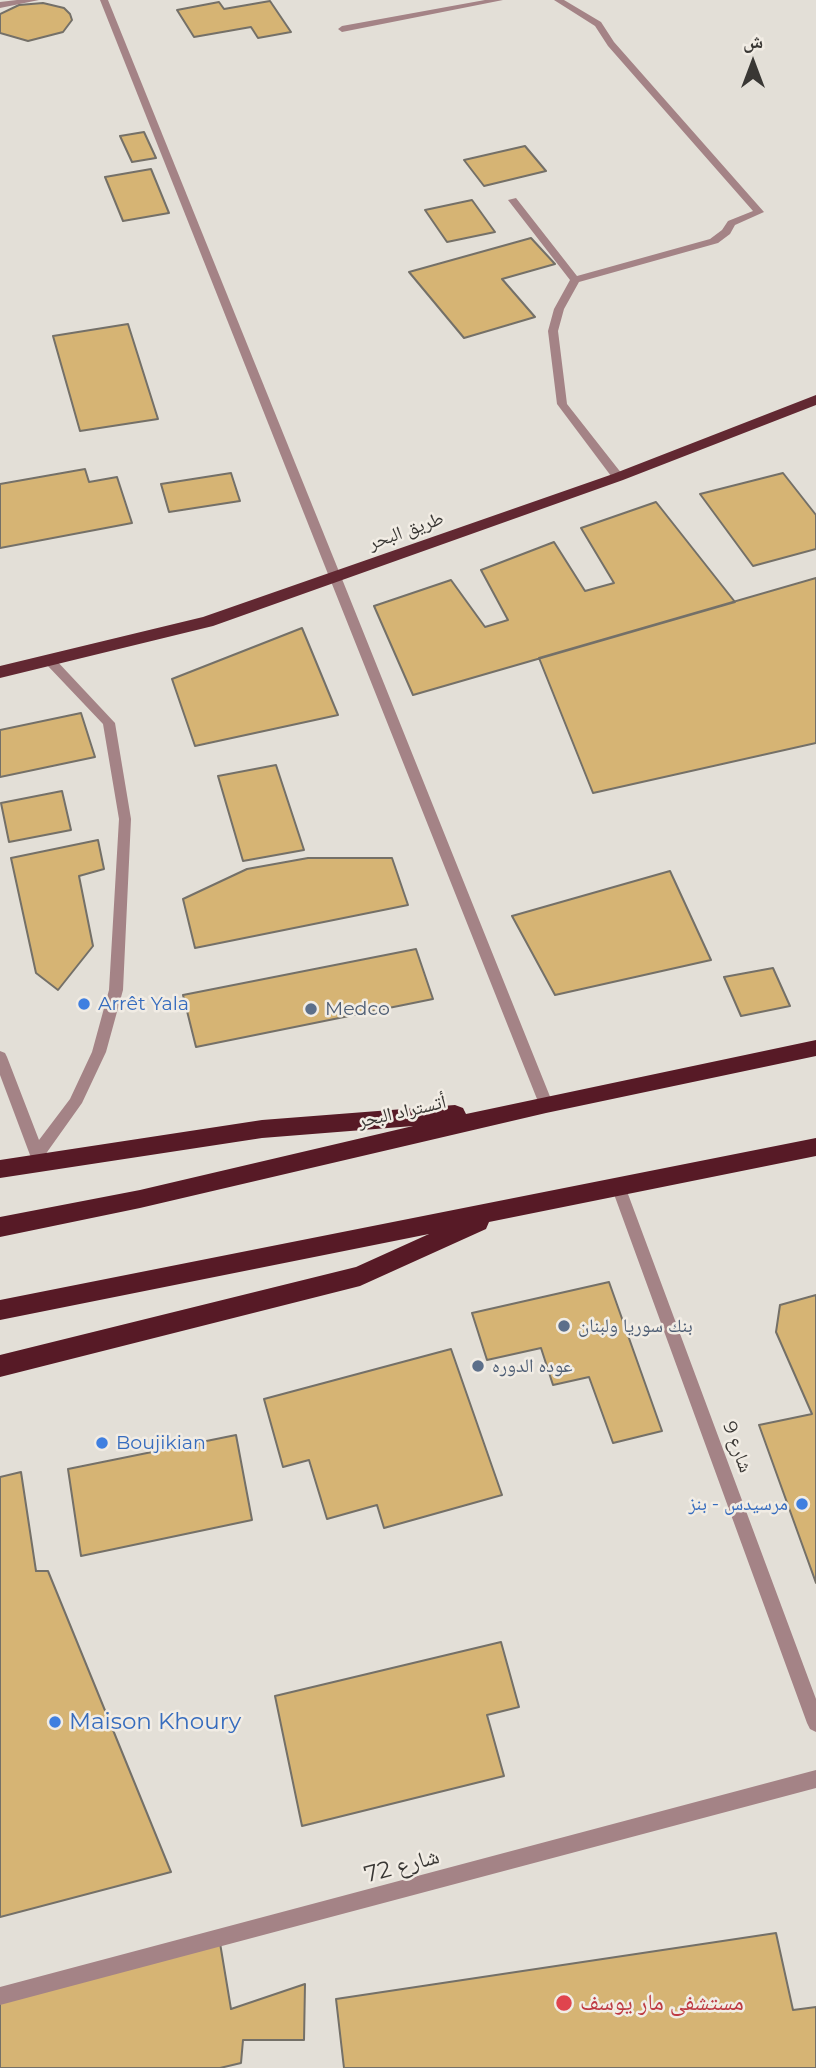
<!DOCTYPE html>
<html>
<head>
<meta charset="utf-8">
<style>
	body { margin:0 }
	#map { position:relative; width:816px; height:2068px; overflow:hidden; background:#e3dfd7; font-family:Montserrat,"Noto Naskh Arabic",sans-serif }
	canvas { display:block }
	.north { position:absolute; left:718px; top:28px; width:70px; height:70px; -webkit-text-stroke:5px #f1ece4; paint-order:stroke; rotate:0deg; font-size:19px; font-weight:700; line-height:28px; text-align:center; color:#393734 }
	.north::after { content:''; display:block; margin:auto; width:24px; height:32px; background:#393734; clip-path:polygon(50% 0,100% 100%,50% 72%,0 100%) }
</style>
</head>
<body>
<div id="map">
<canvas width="816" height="2068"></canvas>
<div class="north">ش</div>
</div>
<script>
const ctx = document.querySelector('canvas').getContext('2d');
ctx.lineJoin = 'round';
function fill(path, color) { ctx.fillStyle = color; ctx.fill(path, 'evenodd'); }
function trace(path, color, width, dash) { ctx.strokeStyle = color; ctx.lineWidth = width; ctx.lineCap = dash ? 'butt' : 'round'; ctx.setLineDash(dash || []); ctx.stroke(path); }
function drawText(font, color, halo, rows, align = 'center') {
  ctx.font = font + ' Montserrat,"Noto Naskh Arabic",sans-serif'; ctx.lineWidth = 5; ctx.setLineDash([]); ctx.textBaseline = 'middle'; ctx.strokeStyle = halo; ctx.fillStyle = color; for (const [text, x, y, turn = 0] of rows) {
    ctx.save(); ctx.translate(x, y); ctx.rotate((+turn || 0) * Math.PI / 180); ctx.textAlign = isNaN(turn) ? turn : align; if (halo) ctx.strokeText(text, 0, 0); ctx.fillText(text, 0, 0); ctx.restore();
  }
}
const building = new Path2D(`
	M270,1L291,32L258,38L251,27L194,37L177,10L219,2L224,9Z
	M43,3L64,8L70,14L72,20L63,32L28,41L0,33V14L19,5Z
	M144,132L156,158L132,162L120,136Z
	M525,146L546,171L484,186L464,160Z
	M151,169L169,213L123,221L105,177Z
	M472,200L495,232L447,242L425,210Z
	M531,238L555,264L502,279L535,317L464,338L409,272Z
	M128,324L158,419L80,431L53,336Z
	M85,469L89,482L117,477L132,523L0,548V484Z
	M231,473L240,501L169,512L161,484Z
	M783,473L816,515V549L753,566L700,494Z
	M656,502L735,602L413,695L374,606L451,580L485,627L508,620L481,570L554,542L585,591L614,583L581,528Z
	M816,578V743L593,793L539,658Z
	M302,628L338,715L195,746L172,679Z
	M81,713L95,757L0,777V730Z
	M276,765L304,850L243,861L218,776Z
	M62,791L71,830L9,842L1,803Z
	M98,840L104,869L79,876L93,946L58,990L36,973L11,858Z
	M308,858H392L408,905L195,948L183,899L247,869Z
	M670,871L711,960L555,995L512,916Z
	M416,949L433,999L196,1047L183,995Z
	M773,968L790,1006L741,1016L724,977Z
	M609,1282L662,1431L613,1443L589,1377L553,1385L541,1348L487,1360L472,1313Z
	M816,1295V1583L759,1425L812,1414L776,1332L780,1305Z
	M451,1349L502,1495L384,1528L377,1505L327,1519L309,1460L283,1467L264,1399Z
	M236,1435L252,1520L81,1556L68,1469Z
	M21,1472L36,1571H48L171,1872L0,1917V1477Z
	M501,1642L519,1707L487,1715L504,1776L302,1826L275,1696Z
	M776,1933L793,2010L816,2007V2068H344L336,1999Z
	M220,1943L231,2009L305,1984L304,2040H243L241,2063L220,2068H0V1999Z`);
fill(building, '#d6b474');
trace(building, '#747068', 2);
fill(new Path2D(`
	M17,0H39L0,8V2Z
	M485,0H503L342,32L338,29L342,26Z
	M554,0H564L601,22L614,42L764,212L735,225L730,234L718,243L579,282L564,309L558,331L567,404L622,474L624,477L618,481L614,480L557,404L548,331L554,309L570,280L508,200L516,198L577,276L710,239L722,230L728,221L753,211L608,46L595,26Z
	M336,575L342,579L553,1104L551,1108H541L539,1104L330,579Z
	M51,658L55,659L115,723L131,819L123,990L106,1052L82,1103L45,1155L47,1161L45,1165L40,1167L35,1165L30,1155L0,1075V1051L5,1053L7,1057L39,1140L70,1099L92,1052L109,990L119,819L103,724L47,665L45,662L47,659Z`), '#a48386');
fill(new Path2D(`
	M100,0H108L342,579L340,582H332L330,579Z`), '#a48386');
fill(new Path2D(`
	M618,1180L623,1182L625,1186L816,1699V1732L810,1729L807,1723L611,1186L613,1182Z
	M816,1770V1788L0,2005V1987Z`), '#a48386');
fill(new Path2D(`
	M816,395V405L623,480L213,626L0,678V666L203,617L613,474Z`), '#622832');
fill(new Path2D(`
	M816,1040V1056L546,1113L140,1208L0,1237V1217L140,1190L413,1126L262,1138L0,1178V1160L262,1120L455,1105L463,1108L466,1114Z
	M816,1138V1156L489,1222L486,1229L360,1286L0,1377V1355L356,1267L429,1234L0,1320V1300Z`), '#571a26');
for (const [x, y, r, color] of [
	[84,1004,7,"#3f7fe0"],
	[311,1009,7,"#5c6f8a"],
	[564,1326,7,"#5c6f8a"],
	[478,1366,7,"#5c6f8a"],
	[102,1443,7,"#3f7fe0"],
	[802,1504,7,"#3f7fe0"],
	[55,1722,7,"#3f7fe0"],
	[564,2003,9,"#e0444e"]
]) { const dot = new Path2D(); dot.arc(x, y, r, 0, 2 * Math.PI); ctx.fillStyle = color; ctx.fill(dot); trace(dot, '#f1ece4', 2.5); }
drawText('19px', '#393734', '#f1ece4', [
	["طريق البحر",406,531,-20],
	["أتستراد البحر",402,1112,-13],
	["شارع 9",737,1447,70]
]);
drawText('19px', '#366cbe', '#f1ece4', [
	["Arrêt Yala",98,1004],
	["Boujikian",116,1443],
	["مرسيدس - بنز",788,1504,"right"]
], 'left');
drawText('19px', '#4e5e75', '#f1ece4', [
	["Medco",325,1009],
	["بنك سوريا ولبنان",578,1326],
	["عوده الدوره",492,1366]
], 'left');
drawText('23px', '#366cbe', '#f1ece4', [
	["Maison Khoury",69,1722]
], 'left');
drawText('23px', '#393734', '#f1ece4', [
	["شارع 72",402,1866,-15]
]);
drawText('23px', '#be3a42', '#f1ece4', [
	["مستشفى مار يوسف",580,2003]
], 'left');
</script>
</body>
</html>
